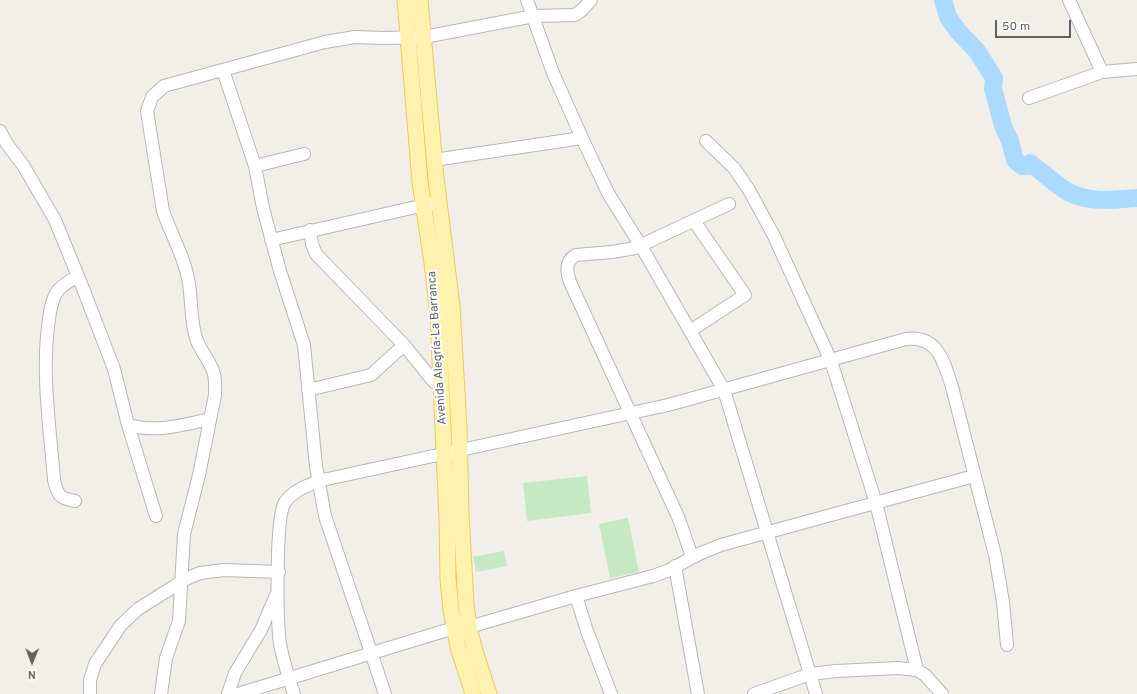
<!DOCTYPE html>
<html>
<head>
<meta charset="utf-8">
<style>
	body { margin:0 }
	#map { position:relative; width:1137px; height:694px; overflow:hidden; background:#f1efe8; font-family:Overpass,sans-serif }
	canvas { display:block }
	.north { position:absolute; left:12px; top:642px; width:40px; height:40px; -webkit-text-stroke:3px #fff; paint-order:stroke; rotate:181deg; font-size:11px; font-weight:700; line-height:16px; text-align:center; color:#5f6368 }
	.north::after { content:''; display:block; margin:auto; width:14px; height:18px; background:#5f6368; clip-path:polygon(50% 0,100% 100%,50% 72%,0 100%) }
	.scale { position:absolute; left:995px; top:20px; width:76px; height:18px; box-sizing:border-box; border:2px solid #5f6368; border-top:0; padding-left:5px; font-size:12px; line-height:14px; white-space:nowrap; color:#5f6368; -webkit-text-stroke:3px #fff; paint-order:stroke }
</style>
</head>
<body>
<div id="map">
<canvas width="1137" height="694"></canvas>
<div class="north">N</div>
<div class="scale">50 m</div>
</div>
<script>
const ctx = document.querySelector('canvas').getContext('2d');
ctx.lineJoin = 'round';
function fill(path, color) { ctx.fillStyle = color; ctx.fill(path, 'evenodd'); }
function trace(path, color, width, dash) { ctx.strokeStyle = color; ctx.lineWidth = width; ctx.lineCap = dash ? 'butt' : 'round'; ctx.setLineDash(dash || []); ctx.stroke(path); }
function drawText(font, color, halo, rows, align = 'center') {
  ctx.font = font + ' Overpass,sans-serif'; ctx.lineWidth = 4; ctx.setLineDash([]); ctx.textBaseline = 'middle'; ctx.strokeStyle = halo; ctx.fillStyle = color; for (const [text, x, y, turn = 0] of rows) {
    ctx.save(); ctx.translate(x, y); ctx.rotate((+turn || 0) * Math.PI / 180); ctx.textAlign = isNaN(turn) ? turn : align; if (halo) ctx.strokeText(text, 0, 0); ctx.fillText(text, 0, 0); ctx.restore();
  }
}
fill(new Path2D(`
	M587,476L591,513L527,521L523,483Z
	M628,518L639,572L610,578L599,524Z
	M504,551L507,566L476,572L473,557Z`), '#c5e8c5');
trace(new Path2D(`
	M943,0L948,17L958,31L977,51L994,78L993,88L1003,126L1010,141L1015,160L1022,166H1027L1030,163C1041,171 1051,180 1062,188C1083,204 1112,200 1137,198`), '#aadaff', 18);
const minor = new Path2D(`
	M527,0L553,73L582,138L608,193L641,246L724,390L816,694
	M1069,0L1102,72
	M223,70L255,166L263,208L280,271L304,345L316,466L325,516L385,694
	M1029,98L1102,72L1137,69
	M0,131L7,144L23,165L55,220L84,291L114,369L128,425L156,516
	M706,141L734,168L749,190L774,236L831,361L876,503L917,670
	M434,160L582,138
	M255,166L304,154
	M310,230L312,244L316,254L404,345L434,382L441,385
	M271,240L438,202
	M690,331L745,295L694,221
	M308,390L371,375L404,345
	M128,425C156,433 183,425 210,419
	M75,501C58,498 58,495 54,480C50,427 41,372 49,319C50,310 52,301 56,293C61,285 70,281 78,276
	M692,557L679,519L570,282C566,271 565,261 576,255L612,252L635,248L729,204
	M675,566L698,694
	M576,596L587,631L611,694
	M90,694V680L95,664L121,625L138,609L186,579L200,573L224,570L279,572
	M161,694L166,658L179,621L184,534L199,475L215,395C215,387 216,378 213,371C209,360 201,351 197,341C189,320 193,296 187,274C182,252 170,232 163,211L147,111L152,97L164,86L325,42L355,37L383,38L424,37L534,16L575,15L582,10L591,0
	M228,694L235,673L261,630L276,595
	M238,694L454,628L469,627L576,596L653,576L667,571L701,553L721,545L974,476
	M294,694C289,678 283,661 280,644C277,623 275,517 285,502C293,491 306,486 318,481L668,405L906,339C938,335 944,362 952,387L995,555L1003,602L1007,645
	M754,694L810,674L836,671L898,668L917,670L925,675L942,694`);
const major = new Path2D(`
	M405,0L420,182L432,263L438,316L447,518L448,579L451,610L458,647L473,694
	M420,0L436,178L452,306L459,427L461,514L466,604L469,627L475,651L489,694`);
trace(minor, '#b5b8bc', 14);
trace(major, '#f2c960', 17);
trace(minor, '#fff', 12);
trace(major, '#fff2af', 15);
drawText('12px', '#5f6368', '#fff', [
	["Avenida Alegría-La Barranca",438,348,-94]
]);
</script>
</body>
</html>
